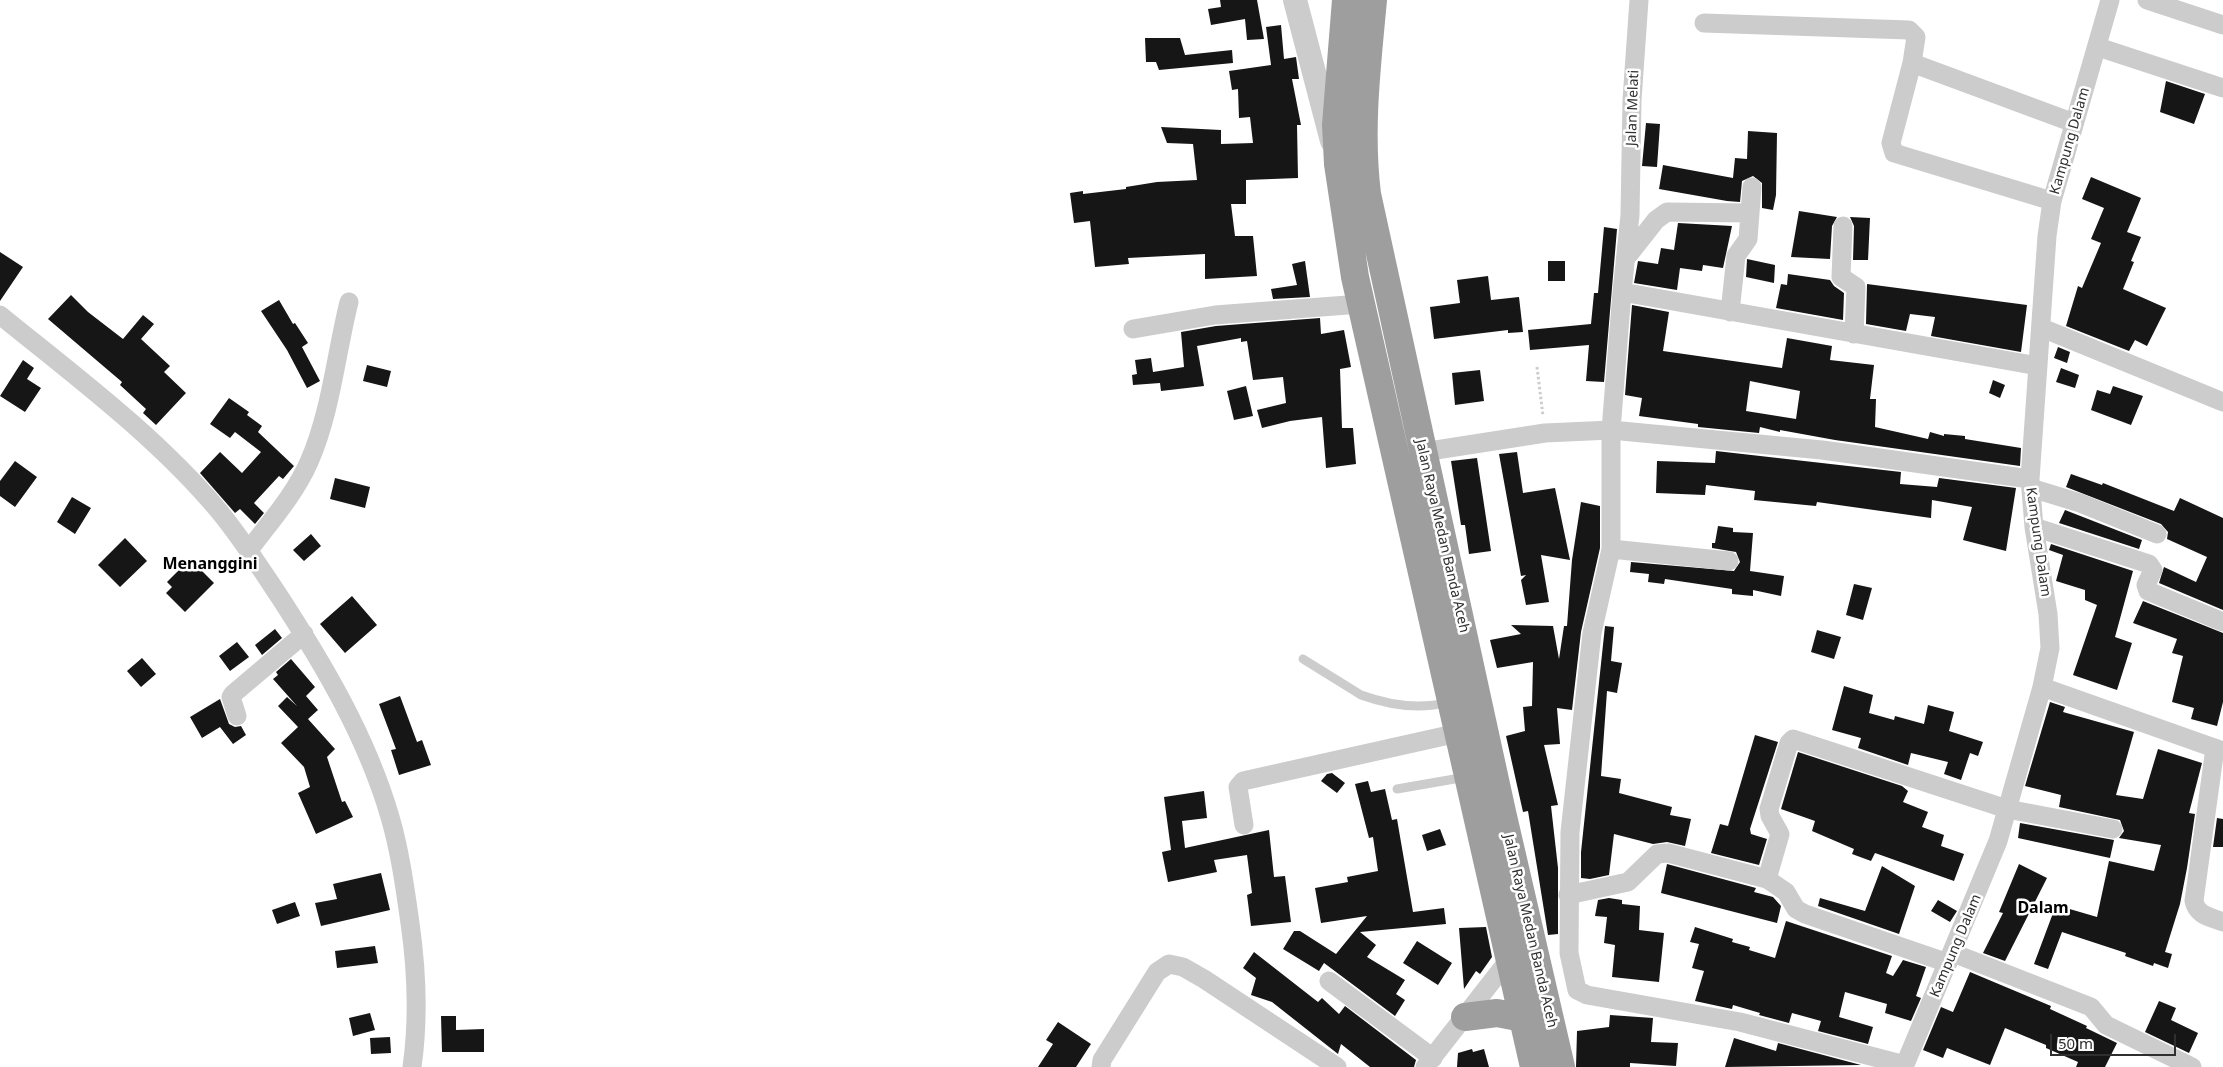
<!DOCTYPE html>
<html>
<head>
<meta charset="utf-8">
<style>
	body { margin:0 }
	#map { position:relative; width:2223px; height:1067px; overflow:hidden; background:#fff; font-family:"Noto Sans",sans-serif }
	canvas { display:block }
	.scale { position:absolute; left:2050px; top:1034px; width:126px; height:22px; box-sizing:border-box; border:2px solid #2f2f2f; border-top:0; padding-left:6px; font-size:15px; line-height:18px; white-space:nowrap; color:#2f2f2f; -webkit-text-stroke:4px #fff; paint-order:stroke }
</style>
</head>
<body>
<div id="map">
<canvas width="2223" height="1067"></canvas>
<div class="scale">50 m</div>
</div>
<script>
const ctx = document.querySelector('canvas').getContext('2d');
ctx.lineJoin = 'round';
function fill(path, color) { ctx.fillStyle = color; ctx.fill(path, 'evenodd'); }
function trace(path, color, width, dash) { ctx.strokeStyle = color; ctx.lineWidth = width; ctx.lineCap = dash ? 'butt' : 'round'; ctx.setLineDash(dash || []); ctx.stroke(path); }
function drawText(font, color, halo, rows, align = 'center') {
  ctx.font = font + ' "Noto Sans",sans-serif'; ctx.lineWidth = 5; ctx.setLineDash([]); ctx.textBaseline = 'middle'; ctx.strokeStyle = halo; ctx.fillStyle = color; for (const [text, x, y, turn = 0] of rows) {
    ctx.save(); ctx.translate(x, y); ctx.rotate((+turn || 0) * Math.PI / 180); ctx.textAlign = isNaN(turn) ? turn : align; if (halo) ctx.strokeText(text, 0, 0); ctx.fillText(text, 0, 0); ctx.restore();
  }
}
fill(new Path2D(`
	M1220,0H1257L1264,39L1247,40L1245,19L1211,25L1208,9L1221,7Z
	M1281,25L1284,59L1296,57L1299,79H1292L1301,125H1297L1298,178L1246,180V204H1231L1235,236H1253L1257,276L1205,279V254L1128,258L1129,264L1095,267L1090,221L1074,223L1070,193L1083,191V194L1126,189V187L1157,182L1197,180L1193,144L1167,143L1161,127L1221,130V144L1253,143L1250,117L1239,118L1238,89L1232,90L1229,71L1271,65L1266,27Z
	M1145,38H1180L1185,55L1232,50L1233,63L1159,70L1156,62H1146Z
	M2166,81L2205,94L2194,124L2160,112Z
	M1646,123L1660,124L1657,167L1642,166Z
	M1748,131L1777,133L1776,195L1773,210L1762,208V183L1753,176L1742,181L1740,202L1727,201L1659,189L1663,165L1733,178L1735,158L1747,159Z
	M2091,177L2141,198L2127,232L2141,237L2131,261L2134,262L2123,289L2166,308L2147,346L2135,340L2129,351L2066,326L2078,286L2082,288L2101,243L2091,239L2104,208L2082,199Z
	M1799,211L1837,217L1832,226L1830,259L1791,257Z
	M1850,217L1870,218L1868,260H1853L1854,226Z
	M1678,223L1732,226L1723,268L1703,265L1702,271L1680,268L1677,290L1634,283L1638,261L1658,264L1661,248L1674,250Z
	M1604,227L1617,229L1604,382L1586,381L1589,345L1530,350L1528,330L1591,324L1594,293H1598Z
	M0,252L23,267L0,301Z
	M1747,259L1775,265L1774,283L1746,277Z
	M1305,261L1310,297L1273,299L1271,289L1297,285L1292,264Z
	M1548,261H1565V281H1548Z
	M1788,274L1830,280L1834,286L1844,293L1843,320L1776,308L1781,284L1787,285Z
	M1488,276L1491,300L1519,297L1523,332L1508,333V330L1434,339L1430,307L1460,303L1457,280Z
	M1867,284L2027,305L2021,352L1931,336L1935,317L1910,314L1906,331L1866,324Z
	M71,295L88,312L123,339L143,315L154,324L141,339L170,366L164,372L186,393L156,425L143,413L146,409L120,385L122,382L48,319Z
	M279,300L293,324L295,323L308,343L302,347L320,381L307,388L287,350L261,311Z
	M1632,305L1669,312L1663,351L1782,368L1787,338L1832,346L1830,360L1874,365L1870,399H1876L1875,427L1928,439L1930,432L1944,436V434L1965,436V439L2021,448L2020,466L1835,440L1780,430V432L1760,427L1759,433L1698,427V424L1639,416L1642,398L1625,395ZM1750,381L1800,391L1796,419L1746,411Z
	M1320,318L1321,334L1344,330L1351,367L1340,369L1342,428H1353L1356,464L1326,468L1322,417L1290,421L1262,428L1257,410L1286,403L1283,377L1253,380L1247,341L1241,342V338L1197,346L1204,386L1161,391L1160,383L1133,385L1132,375L1137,374L1135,360L1151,358L1153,372L1184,367L1181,332L1216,326Z
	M2058,347L2070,352L2067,363L2054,358Z
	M23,360L34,368L27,379L41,388L25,412L0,396Z
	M367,365L391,371L387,387L363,381Z
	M2061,368L2079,375L2075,388L2056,382Z
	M1480,370L1484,401L1455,405L1452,373Z
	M1993,380L2005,385L2000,398L1989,393Z
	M1246,386L1253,416L1234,420L1227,391Z
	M2113,386L2143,396L2131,425L2091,410L2097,390L2110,394Z
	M229,398L249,412L247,415L262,426L258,432L294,466L283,479L279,476L254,503L264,513L255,524L240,509L235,513L200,473L220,452L242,473L261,452L235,432L230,438L210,424Z
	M1716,451L1901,472L1900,484L1937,487L1939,478L2016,488L2006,551L1963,540L1972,507L1932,500L1931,518L1817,502L1816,506L1754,500L1755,491L1706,485L1705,495L1656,493L1657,461L1715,463Z
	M1517,452L1523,493L1555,488L1570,560L1541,555L1549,602L1526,605L1521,580L1526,575L1521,576L1499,454Z
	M1477,458L1491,551L1469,554L1465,525H1461L1451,461Z
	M15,461L37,477L15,507L0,496V481Z
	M2071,474L2102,485L2103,483L2174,511L2180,498L2223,518V610L2159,583L2164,567L2196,582L2207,557L2167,539L2168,532L2161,524L2066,487Z
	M335,478L370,487L365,508L330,499Z
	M72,497L91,508L75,534L57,522Z
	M1581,502L1600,506V548L1581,632L1572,710L1557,708L1560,744L1544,745L1558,805L1551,806L1558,868V934L1548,935L1528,811L1523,812L1506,736L1525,731L1523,707L1532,706L1533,662L1497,668L1490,640L1521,634L1511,625L1553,626L1559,659L1564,626H1567L1572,560Z
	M2065,510L2142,540L2139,549L2059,523Z
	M1718,526L1733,528V532L1753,533L1750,571L1784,576L1781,596L1753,590V596L1732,594V589L1665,579L1664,584L1648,582L1649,574L1630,572L1631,562L1734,571L1740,562L1736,552L1712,548V543H1715Z
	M311,534L321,546L304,561L293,550Z
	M125,538L147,561L120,587L98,565Z
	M2051,544L2133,571L2115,637L2132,643L2117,690L2073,675L2097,605L2085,600V590L2056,581L2063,555L2049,550Z
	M190,559L214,583L185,612L166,593L172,587L167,582Z
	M1854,584L1872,588L1863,620L1846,615Z
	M352,596L377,625L345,653L320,624Z
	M2143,601L2223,633V702L2217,726L2191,719L2194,708L2172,702L2183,656L2172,653L2177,639L2133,623Z
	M1605,626L1614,627L1611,661L1622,663L1617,693L1607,691L1601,776L1621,779L1619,793L1672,807L1670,815L1691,819L1685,846L1667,842L1653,844L1614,834L1609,875L1590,879L1581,878V852Z
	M275,629L282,638L262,655L255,645Z
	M1817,630L1841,637L1834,659L1811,652Z
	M237,642L249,657L230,671L219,656Z
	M142,658L156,674L141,687L127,671Z
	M291,659L315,687L306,696L318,710L308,719L335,749L327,757L342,802L345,801L353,817L316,834L298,793L310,787L304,767L281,743L298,727L278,706L287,697L297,706L273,679L278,675L276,672Z
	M1844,686L1873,695L1869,713L1894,720L1895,716L1924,724L1928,705L1954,712L1949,731L1983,742L1978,756L1970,753L1961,780L1944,774L1948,762L1911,753L1908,765L1858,748L1861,738L1832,730Z
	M400,696L417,742L422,740L431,765L399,775L391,750L396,749L379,704Z
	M220,699L229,724L235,727L241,726L246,735L233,744L220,727L202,738L190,717Z
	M2050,702L2065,707L2063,712L2134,732L2116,795L2143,799L2158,749L2202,763L2189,813L2195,814L2187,868L2180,904L2165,952L2172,954L2168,968L2154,963L2153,966L2125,956L2126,953L2062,932L2048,969L2034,964L2056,905L2097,917L2109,861L2154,871L2161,845L2119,838L2124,831L2120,820L2059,807L2061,795L2025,786Z
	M1755,735L1778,742L1750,829L1751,834L1767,839L1759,865L1711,853L1720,824L1728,826Z
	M1798,752L1902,786L1908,791L1903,802L1928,812L1922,827L1944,835L1941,846L1964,854L1954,881L1875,853L1871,861L1852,854L1854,849L1812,831L1815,821L1781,809Z
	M1332,773L1345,783L1337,793L1321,781L1327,774Z
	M1368,781L1371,792L1385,789L1392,820L1397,819L1413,912L1444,908L1446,924L1360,932L1376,945L1367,957L1405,980L1396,994L1405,1000L1395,1016L1324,963L1319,971L1283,949L1294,931H1300L1336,954L1367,916L1321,923L1315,888L1348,882L1347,877L1378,871L1373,837L1369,838L1355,784Z
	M1204,791L1207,818L1182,821L1185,848L1269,830L1274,877L1285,876L1291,922L1251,926L1247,895L1252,893L1247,855L1214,860L1217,872L1168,882L1162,852L1171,850L1164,797Z
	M2217,818L2223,819V847H2213Z
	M2020,823L2114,840L2110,858L2018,838Z
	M1440,829L1446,845L1427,851L1422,835Z
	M1667,864L1756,888L1754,892L1773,897L1781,906L1777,923L1661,893Z
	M2019,864L2047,878L2005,961L1983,953L2003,913L1999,912Z
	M1882,866L1915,886L1899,934L1818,906L1820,898L1865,911Z
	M381,873L390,910L321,926L315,903L337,899L333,884Z
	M1609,898L1622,900V904L1640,906L1639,930L1664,933L1659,982L1612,977L1615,945L1604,943L1607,917L1595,916L1598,900Z
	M1938,900L1957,911L1950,922L1931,911Z
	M295,902L300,916L277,924L272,910Z
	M1786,921L1892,956L1886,973L1893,976L1903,960L1926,967L1916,996L1921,998L1911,1021L1885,1013L1887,1004L1845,992L1839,1017L1873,1027L1868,1044L1818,1031L1821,1021L1792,1013L1789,1023L1759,1015L1760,1013L1733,1005L1732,1009L1695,1001L1704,971L1692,968L1699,944L1690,942L1695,927L1733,939L1732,942L1750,947L1749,950L1775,958Z
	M1486,927L1492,957L1480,974L1476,971L1464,989L1459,928Z
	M1417,941L1452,963L1438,985L1403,963Z
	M375,946L378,963L337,968L335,951Z
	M1254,952L1318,1002L1322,998L1339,1014L1345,1006L1416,1060L1414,1067H1370L1341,1044L1338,1054L1272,1002L1251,995L1256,978L1243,968Z
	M1970,972L2051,1006L2050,1009L2087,1026L2086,1028L2117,1043L2105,1067H2076L2078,1062L2046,1048V1045L2005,1028L1990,1065L1947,1048L1943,1058L1923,1050L1941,1007L1953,1012Z
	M2159,1001L2176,1008L2171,1020L2198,1033L2189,1053L2145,1032Z
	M370,1013L375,1030L353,1036L349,1018Z
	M1610,1015L1653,1018L1651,1042L1678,1043L1676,1066L1630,1063V1067H1576L1577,1031L1609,1027Z
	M441,1016H456V1030L484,1029V1052H442Z
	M1058,1022L1091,1044L1076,1067H1038L1053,1044L1046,1040Z
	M390,1037L391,1053L371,1054L370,1038Z
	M1734,1038L1776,1051L1778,1043L1861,1065L1725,1067Z
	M1472,1049L1473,1052L1484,1049L1489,1067H1457L1458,1053Z`), '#161616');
trace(new Path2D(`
	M1537,367L1543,416`), '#ccc', 3, [2.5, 2.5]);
trace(new Path2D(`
	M1303,659L1361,695C1389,705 1420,710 1448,702
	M1397,789L1466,777`), '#ccc', 9);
trace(new Path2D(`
	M2147,0L2223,25
	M1704,23L1909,30L1916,37L1912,63
	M2098,47L2223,88
	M2052,201L1894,153L1891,143L1912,63L2074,123
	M1843,226L1841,277L1856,287L1854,334
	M1626,258L1656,220L1667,212L1750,213
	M1622,292L1630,215L1632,100L1639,0
	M1730,312L1736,256L1748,239L1752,187
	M0,315C75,376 156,436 219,511C242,539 261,569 281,599C325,667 367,738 390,817C400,851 405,888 410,923C417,972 419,1018 412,1067
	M2042,328L2223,402
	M1133,329L1215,315L1361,304
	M1423,452L1545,433L1611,430V549L1729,561
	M2030,479L1822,450L1611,430L1622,292L2038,366
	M2031,488L2080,503L2157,534
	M2034,527L2149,564L2153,570L2146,585L2148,591L2223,622
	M1611,549L1592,633L1570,832L1569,953L1577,990L1587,995L1740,1022L1905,1065
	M249,550C270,522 295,494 309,462C331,412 336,354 349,302
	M2042,687L2223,751
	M237,716L231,697L233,694L304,634
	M2215,748L2194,901C2197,916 2211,917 2223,922
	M1244,825L1238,787L1243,781L1458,733
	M1767,879L1780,834L1770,816L1769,809L1789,743L1793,739L2007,809L2113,829
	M1568,895L1628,882L1657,854L1668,853L1767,879L1786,892L1796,909L1805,914L1948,963
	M1953,953L2091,1007L2106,1025L2192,1067
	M1329,981L1433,1058
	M1101,1067L1102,1060L1157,972L1169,964L1183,967L1204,979L1337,1067
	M1425,1067L1511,957
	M1904,1067L1998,841L2042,687L2050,648L2048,614L2034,527L2030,479L2047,236L2052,201L2110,0`), '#ccc', 19);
trace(new Path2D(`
	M1295,0L1332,141`), '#ccc', 24);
trace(new Path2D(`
	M1346,0L1336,125L1338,164L1355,277L1534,1067
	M1373,0C1367,65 1359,129 1367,194L1502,812L1561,1067
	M1465,1017L1497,1013L1523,1018`), '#9e9e9e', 28);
drawText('14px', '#2f2f2f', '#fff', [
	["Jalan Melati",1633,108,-88],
	["Kampung Dalam",2070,141,-74],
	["Jalan Raya Medan Banda Aceh",1442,536,77],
	["Kampung Dalam",2038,542,82],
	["Jalan Raya Medan Banda Aceh",1530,931,77],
	["Kampung Dalam",1956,946,-67]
]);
drawText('bold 16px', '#000', '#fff', [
	["Menanggini",210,564],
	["Dalam",2043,908]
]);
</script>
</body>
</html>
